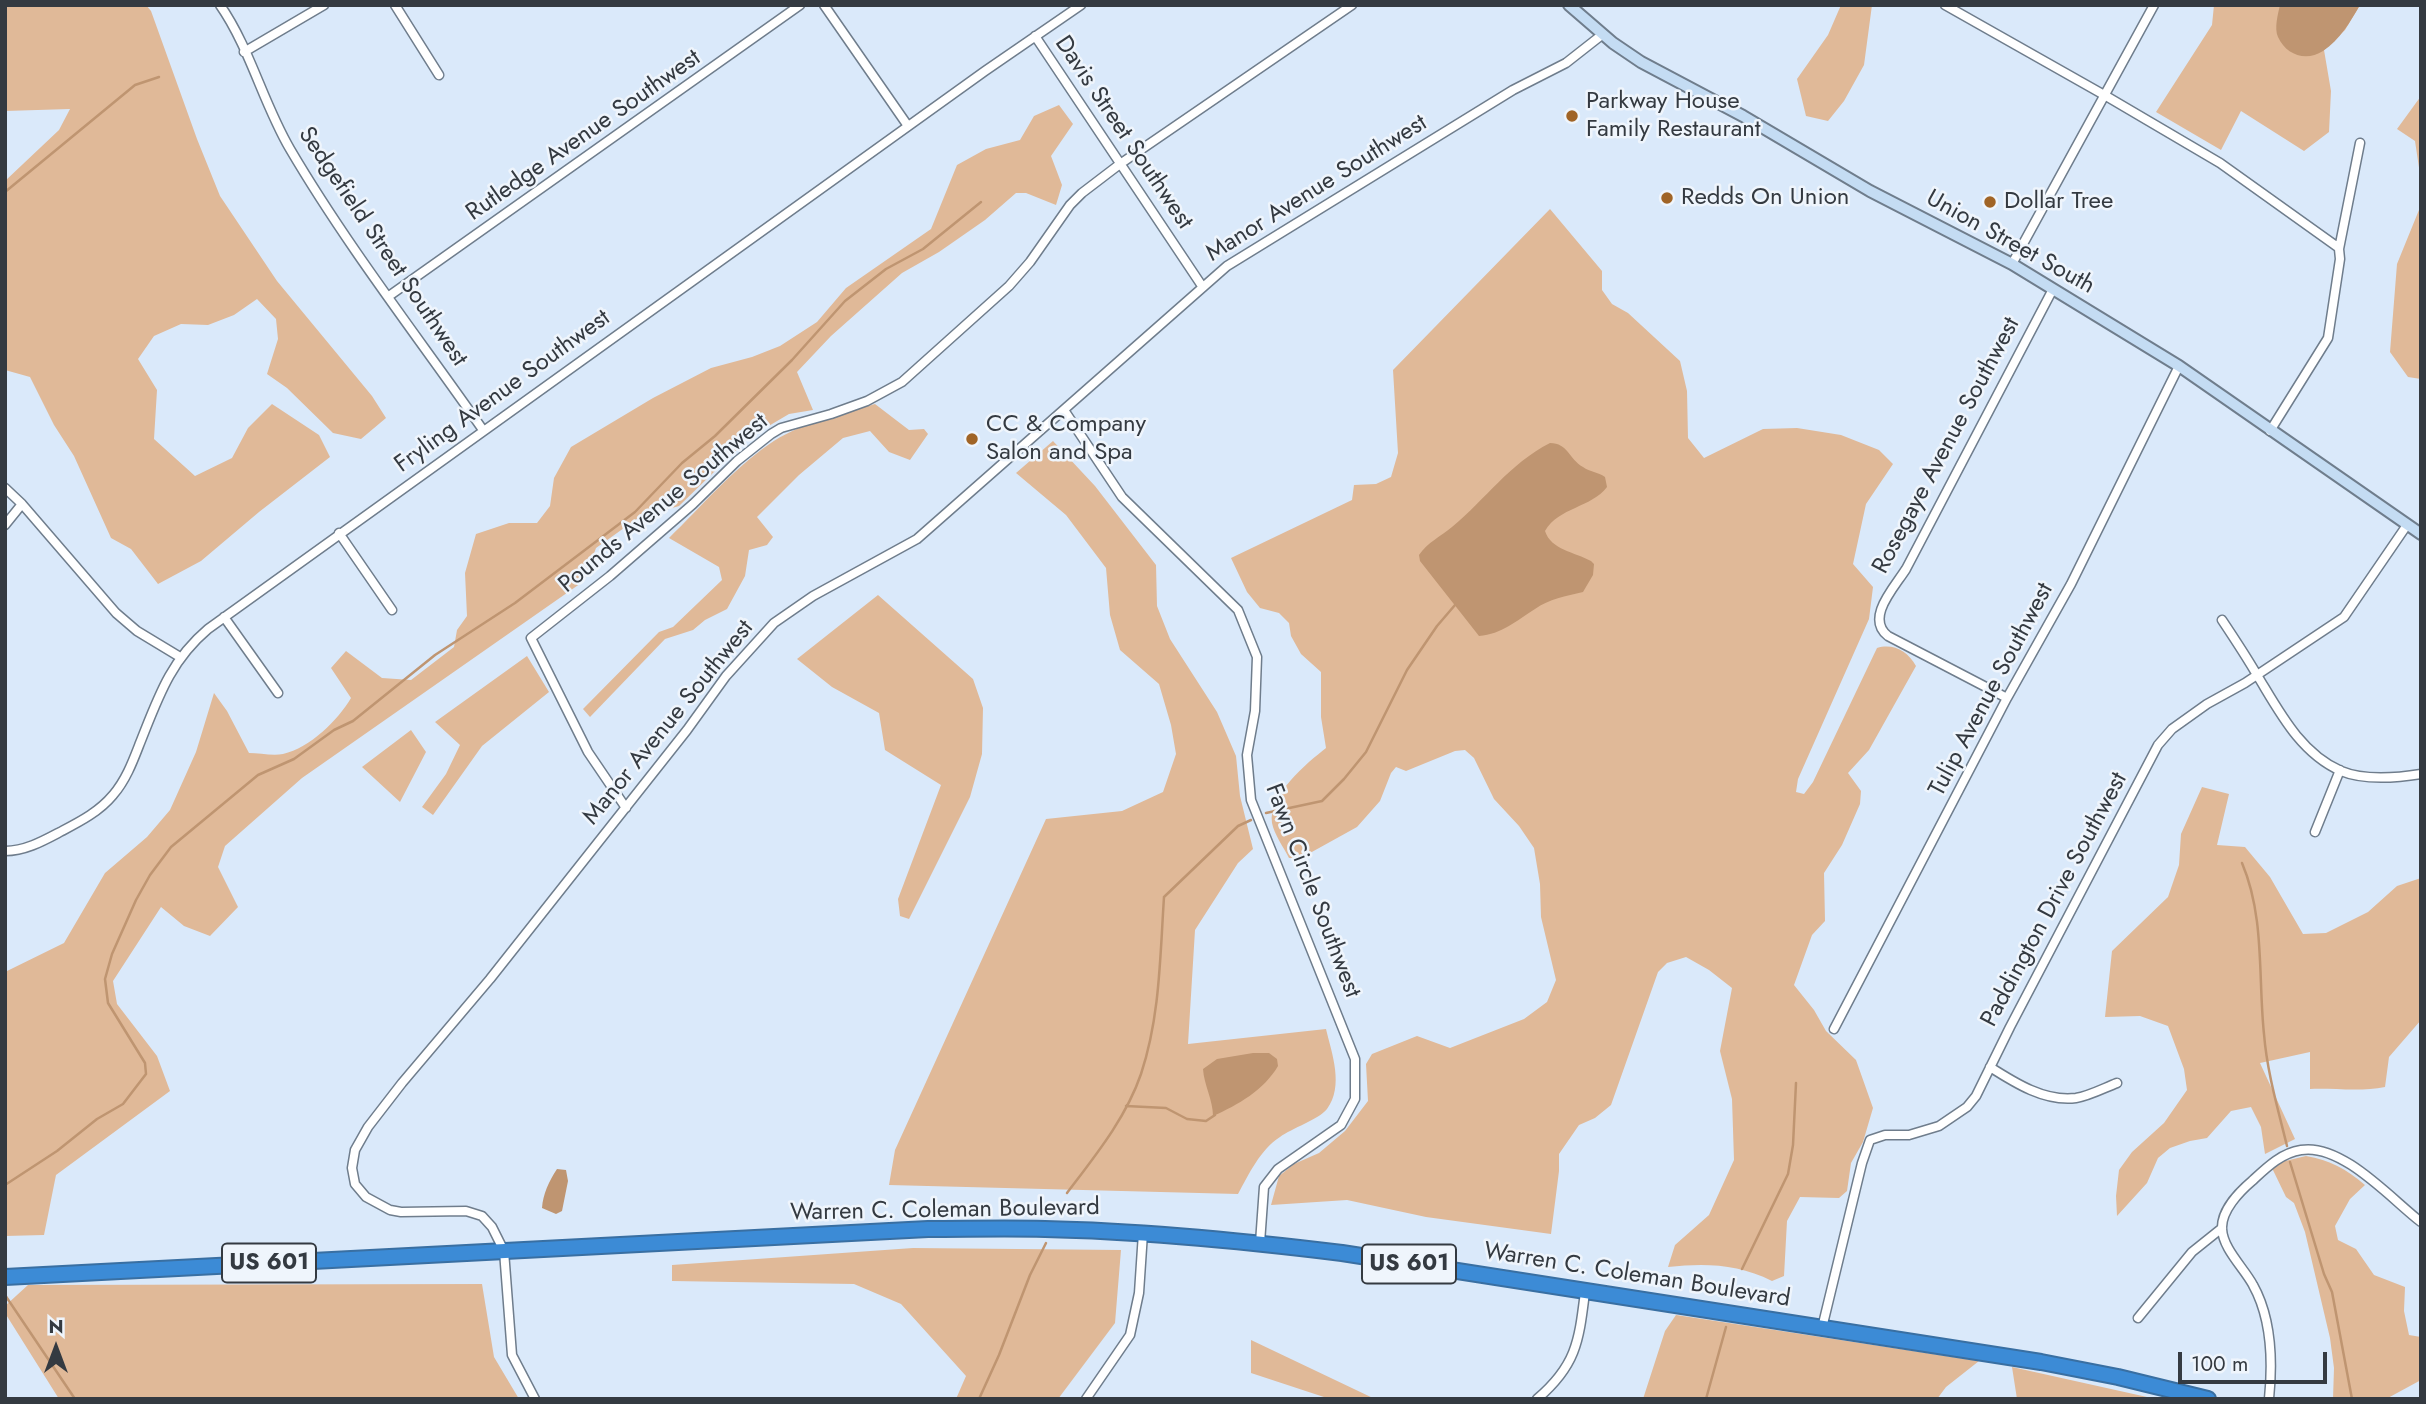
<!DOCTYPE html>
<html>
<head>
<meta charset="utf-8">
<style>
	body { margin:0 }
	#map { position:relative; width:2426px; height:1404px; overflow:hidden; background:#dae9fa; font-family:Jost,sans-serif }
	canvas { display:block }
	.frame { position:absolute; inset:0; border:7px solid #343a41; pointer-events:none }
	.north { position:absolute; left:21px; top:1313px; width:70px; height:70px; -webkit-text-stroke:5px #eff5fc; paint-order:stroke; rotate:0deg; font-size:19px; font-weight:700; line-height:28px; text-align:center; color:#343a41 }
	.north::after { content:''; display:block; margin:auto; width:24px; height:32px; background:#343a41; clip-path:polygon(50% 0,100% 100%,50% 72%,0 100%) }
	.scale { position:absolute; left:2178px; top:1352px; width:149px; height:32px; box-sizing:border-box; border:4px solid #343a41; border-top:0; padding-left:9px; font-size:21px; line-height:24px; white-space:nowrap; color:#343a41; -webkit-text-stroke:5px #eff5fc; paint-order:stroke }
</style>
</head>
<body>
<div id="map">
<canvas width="2426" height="1404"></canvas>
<div class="frame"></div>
<div class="north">N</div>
<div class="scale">100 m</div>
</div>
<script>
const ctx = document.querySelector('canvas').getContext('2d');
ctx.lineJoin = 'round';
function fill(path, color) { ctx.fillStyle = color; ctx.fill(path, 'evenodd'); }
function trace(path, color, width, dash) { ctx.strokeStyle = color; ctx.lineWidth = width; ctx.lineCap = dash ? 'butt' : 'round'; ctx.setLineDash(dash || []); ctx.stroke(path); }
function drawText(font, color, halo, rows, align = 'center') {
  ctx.font = font + ' Jost,sans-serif'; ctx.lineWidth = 5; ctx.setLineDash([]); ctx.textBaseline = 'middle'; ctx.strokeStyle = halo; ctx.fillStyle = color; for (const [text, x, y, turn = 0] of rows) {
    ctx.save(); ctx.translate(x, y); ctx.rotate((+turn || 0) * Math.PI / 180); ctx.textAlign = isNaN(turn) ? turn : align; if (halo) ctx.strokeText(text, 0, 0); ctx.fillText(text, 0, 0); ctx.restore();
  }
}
fill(new Path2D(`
	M5,5H146L151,11L197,139L220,196L277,281L372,396L386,418L361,439L333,433L287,388L267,374L278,339L276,319L257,299L234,315L208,325L181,324L154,336L138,359L157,390L154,439L195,476L232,458L248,428L272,404L319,435L330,457L259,512L201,561L158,584L131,549L111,538L74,456L54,425L30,377L5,370V181L59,130L70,109L5,111Z
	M1841,5H1872L1864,65L1844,101L1828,121L1806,116L1797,79L1828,35Z
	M2214,5H2360L2345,30L2324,50L2331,91L2329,132L2304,151L2241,111L2221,150L2156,112L2212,25Z
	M2421,96V181L2415,141L2397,129Z
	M1059,105L1073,124L1051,156L1062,185L1056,205L1026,193H1016L985,220L939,252L902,273L831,336L797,372L813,410L789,414L750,437L679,506L638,518L596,548L584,581L302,778L225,846L218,867L238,907L210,936L184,926L161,907L113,981L117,1004L157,1056L170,1091L56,1175L44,1235L5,1236V972L64,943L105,873L147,837L170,810L196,752L214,693L227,711L249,753C259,753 273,756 283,754C310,748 338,720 351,698L331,668L346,651L382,678L411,680L454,647L457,630L467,616L465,573L476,534L509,523H537L550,506L554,478L571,447L653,398L711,368L752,357L780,346L817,322L846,288L931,229L957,165L986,149L1020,140L1034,116Z
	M2421,205V379L2408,377L2390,352L2397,264Z
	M1550,209L1602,271V290L1612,304L1628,313L1680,361L1687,391L1688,438L1704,458L1763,429L1797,428L1841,435L1879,450L1893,464L1866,504L1853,564L1873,587L1869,619L1798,779L1796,792L1804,794L1813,782L1877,648C1893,643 1908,651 1916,666L1869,750L1848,773L1861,791L1860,804L1842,845L1824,873L1825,921L1812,935L1794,985L1814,1010L1826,1031L1856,1060L1873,1108L1863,1142L1851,1163L1847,1191L1839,1198L1800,1197L1787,1221L1784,1276L1772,1281C1738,1264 1706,1263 1668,1267L1675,1245L1709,1215L1734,1160L1732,1099L1720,1051L1732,988L1709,970L1686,957L1667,963L1658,972L1611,1105L1595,1118L1579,1125L1559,1154V1171L1551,1234L1426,1217L1347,1200L1271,1205L1279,1176L1294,1164L1319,1153L1345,1131L1368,1101L1366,1064L1372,1054L1417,1036L1450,1048L1524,1019L1547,1002L1556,980L1541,917L1540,884L1534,848L1519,826L1494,799L1474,758L1465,750L1455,751L1406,771L1396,767L1391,773L1380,801L1357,827L1301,858H1289C1284,848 1274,834 1272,823C1268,795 1307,763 1326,748L1321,717V672L1301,654L1291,636L1289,623L1279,613L1260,608L1247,592L1231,558L1352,500L1354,485L1376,484L1391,477L1398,453L1393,370Z
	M875,404L909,430L924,429L928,434L910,460L889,452L870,431L843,438L799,475L757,517L773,537L767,545L749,550L745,576L727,609L705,620L693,630L665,639L590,717L583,709L659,632L673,627L722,580L719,567L669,538C701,507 732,470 768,445C799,423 840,415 875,404Z
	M1053,441L1095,486L1156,565L1157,606L1170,639L1217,712L1236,756L1240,796L1253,849L1238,863L1195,930L1188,1044L1326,1029C1332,1054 1344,1086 1327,1109C1318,1120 1292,1128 1280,1137C1260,1150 1249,1174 1238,1194L889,1185L895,1150L1046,819L1122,811L1163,792L1176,754L1171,725L1159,684L1120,650L1110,615L1106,568L1066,515L1016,473Z
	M878,595L973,679L983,708L982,754L970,797L909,919L900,916L898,899L941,785L885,750L879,713L832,687L797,659Z
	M527,656L549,692L482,746L433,815L422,807L446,774L460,745L435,722Z
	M411,730L426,752L400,802L362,767Z
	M2202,787L2229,794L2217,845L2245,847L2270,877L2303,934L2326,933L2368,912L2397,886L2421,878V1020L2389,1057L2385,1087C2361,1092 2334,1088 2310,1089V1052L2260,1063L2295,1139L2265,1154L2261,1127L2251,1107L2231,1111L2207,1138L2190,1141L2170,1148L2158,1158L2147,1183L2117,1216L2116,1196L2119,1170L2132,1152L2164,1123L2187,1090L2184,1069L2168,1026L2140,1016L2105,1017L2112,951L2168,897L2179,865L2181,834Z
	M2306,1156C2330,1160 2346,1169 2365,1185L2350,1199L2335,1226L2338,1240L2356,1249L2374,1275L2405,1287L2404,1311L2409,1335L2421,1337V1380L2386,1399H2333L2334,1368L2330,1338L2305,1232L2294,1203L2286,1197L2272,1168L2281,1162Z
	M913,1248L1121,1250L1115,1323L1058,1399H956L966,1376L901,1304L854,1284L672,1281V1265Z
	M482,1284L494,1357L519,1399H59L5,1313V1306L28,1285Z
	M1676,1315L1979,1361L1946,1387L1937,1399H1643L1665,1331Z
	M1251,1340L1375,1399H1330L1251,1373Z
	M2012,1367L2156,1399H2017Z`), '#e0b998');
fill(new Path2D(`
	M2280,5H2360C2350,22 2340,40 2323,51C2306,62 2286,55 2278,37C2274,28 2278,14 2280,5Z
	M1550,443C1568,443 1569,459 1583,467C1590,472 1598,472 1605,477L1607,487C1591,508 1559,507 1545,531C1551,550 1575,552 1591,561L1594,564L1593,575L1583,592C1566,596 1549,599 1535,609C1516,621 1502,634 1479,636L1420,561L1419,555C1428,542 1440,537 1452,527C1486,499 1509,464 1550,443Z
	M1253,1053H1269L1277,1059L1278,1066C1264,1090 1238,1105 1213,1116C1213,1100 1204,1085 1203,1069L1217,1059Z
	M557,1169L566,1170L568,1181L562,1211L556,1214L542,1208C543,1194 549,1181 557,1169Z`), '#bf9571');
trace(new Path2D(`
	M5,192L135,85L159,77
	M1266,813L1322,801L1344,779L1366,752L1407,670L1437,626L1455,605
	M2242,863C2265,917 2258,978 2264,1034C2267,1072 2278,1109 2287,1146
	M1126,1106L1166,1108L1187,1119L1206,1121L1215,1115
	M2290,1162L2324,1274L2332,1292L2352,1399
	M5,1185L57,1151L97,1119L123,1104L146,1074L145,1063L108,1003L105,979L112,954L136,900L150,875L171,847L258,775L294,759L334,730L353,721L435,655L515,603L635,512L682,463L715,436L792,360L845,301L886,269L923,249L981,202
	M1067,1193C1095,1156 1126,1118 1141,1074C1160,1017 1160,957 1164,897L1238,826L1251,820
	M1742,1269L1788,1174L1793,1145L1796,1083
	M5,1295L75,1399
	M979,1399L999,1355L1030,1275L1046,1243
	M1706,1399L1726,1327`), '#bf9571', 2.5);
const street = new Path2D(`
	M220,5C250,48 263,103 290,149C347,246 418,337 483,430
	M395,5L439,75
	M824,5L908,126
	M1945,5L2106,96L2220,163L2339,248
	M1035,36L1202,286
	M244,52L324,5
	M2012,264L2154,5
	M389,296L800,5
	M1064,410L1122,497L1238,610L1257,657L1255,711L1247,755L1251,800L1355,1059V1099L1341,1125L1278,1169L1264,1187L1260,1243
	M2270,431L2328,338L2340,259L2339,249L2360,143
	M5,488L22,504L116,613L137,631L180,657
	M5,525L22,504
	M339,533L392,610
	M224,617L278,693
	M2222,620C2234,638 2246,656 2257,675C2279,711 2300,753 2341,771C2365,781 2396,778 2421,774
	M2007,698L1888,636C1865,618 1894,588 1906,569L2053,289
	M626,808L588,752L531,638L610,576L693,504L737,461L771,434L781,428L831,414L867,401L902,382L1009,286L1030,262L1070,205L1082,193L1120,164L1352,5
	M2315,832L2340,770
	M5,851C25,851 43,841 60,832C79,822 99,812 113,795C126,780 133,761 140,743C158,698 170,661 208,629L985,71L1081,5
	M1834,1029L2007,698L2071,584L2179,366
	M1990,1067C2015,1083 2045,1102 2076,1098C2089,1096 2104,1088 2117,1083
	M2138,1318L2192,1252L2222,1228
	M1822,1328L1862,1163L1870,1140L1885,1135H1909L1939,1126L1967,1107L1976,1096L2010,1027L2158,745L2172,729L2207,704L2245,683L2344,617L2407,525
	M535,1399L512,1355L504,1251L492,1227L482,1216L466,1211L401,1212L390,1210L366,1197L355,1184L352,1168L355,1150L368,1127L402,1083L490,979L687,730L726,676L774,623L813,596L917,539L1227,266L1513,90L1566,63L1603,34
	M1086,1399L1130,1335L1139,1293L1143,1233
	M1537,1399C1577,1365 1579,1340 1585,1292
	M2269,1399C2273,1360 2272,1319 2253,1285C2244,1268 2223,1249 2222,1229C2221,1211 2239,1192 2252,1181C2266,1168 2281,1153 2301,1150C2342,1143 2391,1199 2421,1222`);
const secondary = new Path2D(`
	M1569,5L1613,43L1641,62L1743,116L1870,191L2012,264L2179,366L2421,534`);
const highway = new Path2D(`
	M5,1277L928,1229C967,1229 1006,1228 1045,1229C1144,1231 1244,1241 1342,1253L2041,1362L2118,1377L2208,1399`);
trace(street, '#6f7d8c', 11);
trace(secondary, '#6f7d8c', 14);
trace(highway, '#396fa2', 18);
trace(street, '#fff', 8);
trace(secondary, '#c4dcf3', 10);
trace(highway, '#3c8bd6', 14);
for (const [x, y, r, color] of [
	[1572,116,7,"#a06426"],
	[1667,198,7,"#a06426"],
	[1990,202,7,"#a06426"],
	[972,439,7,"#a06426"]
]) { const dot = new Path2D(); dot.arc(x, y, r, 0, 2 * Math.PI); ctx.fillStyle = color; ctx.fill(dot); trace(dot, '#eff5fc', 2.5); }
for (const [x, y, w] of [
	[269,1263,94],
	[1409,1264,94]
]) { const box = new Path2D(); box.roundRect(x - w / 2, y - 19.5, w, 39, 5); ctx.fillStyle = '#eff5fc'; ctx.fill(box); trace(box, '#343a41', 2); }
drawText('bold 23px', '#343a41', null, [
	["US 601",269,1263],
	["US 601",1409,1264]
]);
drawText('24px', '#343a41', '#eff5fc', [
	["Parkway House",1586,102],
	["Family Restaurant",1586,130],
	["Redds On Union",1681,198],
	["Dollar Tree",2004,202],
	["CC & Company",986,425],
	["Salon and Spa",986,453]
], 'left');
drawText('24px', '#343a41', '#eff5fc', [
	["Davis Street Southwest",1123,133,56],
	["Rutledge Avenue Southwest",584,136,-35],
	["Manor Avenue Southwest",1317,189,-32],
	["Union Street South",2010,243,29],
	["Sedgefield Street Southwest",382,247,56],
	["Fryling Avenue Southwest",503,392,-36],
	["Rosegaye Avenue Southwest",1947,446,-62],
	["Pounds Avenue Southwest",664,504,-40],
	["Tulip Avenue Southwest",1992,690,-62],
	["Manor Avenue Southwest",669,723,-51],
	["Fawn Circle Southwest",1312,891,69],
	["Paddington Drive Southwest",2055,900,-62],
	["Warren C. Coleman Boulevard",945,1211,-1],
	["Warren C. Coleman Boulevard",1637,1276,9]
]);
</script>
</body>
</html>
